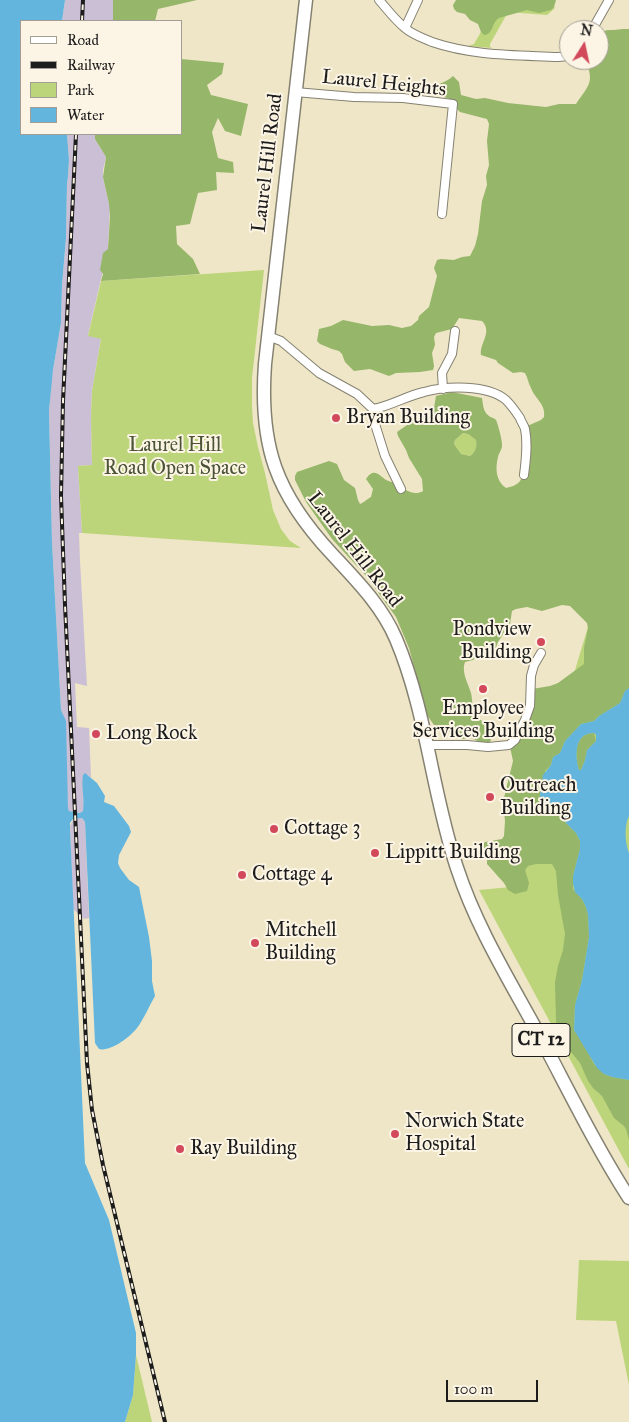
<!DOCTYPE html>
<html>
<head>
<meta charset="utf-8">
<style>
	body { margin:0 }
	#map { position:relative; width:629px; height:1422px; overflow:hidden; background:#eee6c6; font-family:"IM FELL Great Primer",serif }
	canvas { display:block }
	.legend { position:absolute; left:20px; top:20px; width:162px; height:115px; box-sizing:border-box; background:#fcf5e5; border:1px solid #a29e95; margin:0; padding:6px 9px; list-style:none; font-size:15px; color:#1c1c1c }
	.legend li { display:flex; align-items:center; gap:10px; height:25px }
	.legend b { width:25px; border:1px solid #a29e95 }
	.north { position:absolute; left:559px; top:20px; width:50px; height:50px; box-sizing:border-box; background:#fcf5e5; border:1px solid #a29e95; border-radius:50%; rotate:10deg; font-size:14px; font-weight:700; line-height:20px; text-align:center; color:#1c1c1c }
	.north::after { content:''; display:block; margin:auto; width:18px; height:22px; background:#d1495b; clip-path:polygon(50% 0,100% 100%,50% 72%,0 100%) }
	.scale { position:absolute; left:446px; top:1380px; width:92px; height:22px; box-sizing:border-box; border:2px solid #1c1c1c; border-top:0; padding-left:6px; font-size:15px; line-height:18px; white-space:nowrap; color:#1c1c1c; -webkit-text-stroke:4px #fcf5e5; paint-order:stroke }
</style>
</head>
<body>
<div id="map">
<canvas width="629" height="1422"></canvas>
<ul class="legend">
<li><b style="height:6px;background:#fff"></b>Road</li>
<li><b style="height:6px;background:#1c1c1c"></b>Railway</li>
<li><b style="height:14px;background:#bdd57a"></b>Park</li>
<li><b style="height:14px;background:#63b5de"></b>Water</li>
</ul>
<div class="north">N</div>
<div class="scale">100 m</div>
</div>
<script>
const ctx = document.querySelector('canvas').getContext('2d');
ctx.lineJoin = 'round';
function fill(path, color) { ctx.fillStyle = color; ctx.fill(path, 'evenodd'); }
function trace(path, color, width, dash) { ctx.strokeStyle = color; ctx.lineWidth = width; ctx.lineCap = dash ? 'butt' : 'round'; ctx.setLineDash(dash || []); ctx.stroke(path); }
function drawText(font, color, halo, rows, align = 'center') {
  ctx.font = font + ' "IM FELL Great Primer",serif'; ctx.lineWidth = 4; ctx.setLineDash([]); ctx.textBaseline = 'middle'; ctx.strokeStyle = halo; ctx.fillStyle = color; for (const [text, x, y, turn = 0] of rows) {
    ctx.save(); ctx.translate(x, y); ctx.rotate((+turn || 0) * Math.PI / 180); ctx.textAlign = isNaN(turn) ? turn : align; if (halo) ctx.strokeText(text, 0, 0); ctx.fillText(text, 0, 0); ctx.restore();
  }
}
fill(new Path2D(`
	M65,0H113V21H62Z
	M67,134H95V139L106,157L103,170V177L109,204H110L108,249L88,335L101,338L92,391L91,417L92,465L78,466L82,533H79L80,561L87,686L75,683L77,727L89,728L91,778L88,775H83L84,809L81,813L69,811L68,808L61,710L52,542L49,411L52,376L61,323L62,285L66,238L67,184L68,177L69,160Z
	M74,818H82L85,822L89,918L84,919L73,909L70,826Z`), '#cbbfd5');
fill(new Path2D(`
	M464,0H550L555,8L547,15L508,12L490,44V47L492,48L468,46L474,44L486,23Z
	M264,270L252,378V406L253,423L258,447L265,473L273,510L281,529L290,541L301,548L82,533L78,466L92,465L91,417L92,391L101,339L88,336L101,281Z
	M463,433L468,434L476,440C477,447 476,452 470,456L461,454L454,444L455,440Z
	M629,490V1169L479,890L510,887Z
	M579,1260L629,1261V1385L616,1321L576,1320Z
	M136,1355L152,1422H125L133,1395Z`), '#bdd57a');
fill(new Path2D(`
	M113,0H197L158,9L155,21H113Z
	M456,0H556L554,7L551,10L539,13L527,10L499,18C491,23 494,34 484,35L481,32L478,24L470,20L465,14L457,12L454,9L453,5Z
	M622,29H629V688L625,691L620,703L599,716L594,721L581,724L565,741L560,753L553,757L551,765L545,771L546,807L561,816L566,823L576,833L580,841V849L573,876V889L582,899L586,907L588,915L589,937L582,980L575,1005L574,1030L584,1045L594,1064L604,1074L612,1077L629,1080V1140L626,1129L624,1126L614,1118L602,1096L593,1088L588,1081L580,1063L567,1047L561,1037L556,1021L555,982L558,966L563,950L565,934L558,895L556,871L552,864H536L528,866L525,870L529,883L527,891L515,894L508,890L504,883L487,864V856L482,849V845L485,842L502,839L504,836L505,821L503,802L513,761L509,742L512,729L523,716L532,689L550,686L558,683L584,664V648L588,628L587,623L570,606L562,605L542,611L527,607L516,609L512,611L510,624L498,642L495,650L492,652L483,653L473,660L465,662C461,672 468,683 471,693C473,701 471,710 477,717C480,721 486,722 490,725L492,737L490,742L482,743L471,738L463,739L455,736L448,731L436,728L427,715L409,648L396,617L367,577L332,539L306,502L295,480V476L297,472L329,461L337,464L344,480L355,488L358,500L360,504C365,502 367,499 371,497L373,489L366,479C374,467 379,475 386,480C389,481 391,482 394,483C403,488 413,497 423,491L422,479L409,458L406,450L398,436L397,432L423,414L431,411L434,408L436,396L452,392L482,398C483,404 483,412 489,416C491,418 493,417 496,420C497,421 503,442 502,446C502,449 499,453 498,457C495,469 496,481 506,488C511,487 517,485 520,481C526,474 525,438 525,427L541,420L544,417C546,404 535,399 531,388C528,383 528,378 525,373L521,372L513,373L498,363L496,360L481,355C479,344 493,332 482,321L459,318L452,329L436,333L434,337L435,345L432,353L434,366L433,370L420,372L396,373L389,376L370,369L354,371L345,362L342,354L339,351L332,349L320,344L317,341L319,329L331,326L343,320L372,326L389,325L402,328L411,326L418,320L419,316L429,307L437,276L434,268L437,260L441,259L454,260L462,257L470,256L475,246L478,234L482,201L487,185L486,176L489,165L487,141L489,124L487,119L460,112L457,109V103C448,96 436,96 425,93L423,90L424,86C434,86 446,83 453,76L459,82L461,95L476,99L485,98L508,103L546,107L559,104H576C589,85 595,82 585,60H599V34C605,28 614,31 622,29ZM463,433L468,434L476,440C477,446 476,452 470,456L461,454L454,444L455,440Z
	M181,59L224,63L222,74L207,85L211,95L248,104L241,136L225,131L218,118L212,132L218,158L233,162L234,173L216,172L217,190L198,193L190,224L176,226L177,244L193,259L200,274L101,281L103,274L100,270L103,253L108,249L110,216L109,204L103,177L106,157L95,139V134H181Z
	M594,733L596,741L587,750L585,760L581,770H579C575,756 574,733 594,733Z`), '#96b66a');
fill(new Path2D(`
	M0,0H65L62,21H21V134H67L69,160L68,177L67,184L66,238L62,285L61,323L53,370L49,411L52,542L61,710L66,721L68,808L69,811L80,813L83,811C85,799 81,787 83,775L85,773L97,783L105,796L104,802L114,806L129,826L131,832L119,855L118,863L120,868L129,880L139,887L149,937L152,961V981L155,996C149,1006 144,1019 137,1028C129,1038 110,1052 99,1049L95,1043L85,822L82,818L73,819L70,823V828L85,1163L109,1220L136,1333V1355L133,1395L125,1422H0Z
	M629,688V816C624,826 625,843 629,853V1080L612,1077L604,1074L597,1068L574,1030L575,1005L582,980L589,937L588,915L586,907L582,899L575,892L573,884V876L580,849V841L576,833L566,823L561,816L543,804L540,796L543,775L551,765L553,757L560,753L565,741L581,724L594,721L599,716L620,703L625,691ZM594,733L596,735V741L587,750L585,760L581,770H579C575,756 574,733 594,733Z`), '#63b5de');
const minor = new Path2D(`
	M379,0C387,9 395,20 405,28C413,35 423,38 432,42C473,56 516,55 558,57L569,56
	M405,28L418,0
	M592,30L609,0
	M295,92L354,97L403,98L453,104L442,214
	M268,336L281,341L319,373L357,394L373,409L375,424L385,456L401,489
	M443,389L442,373L452,354L455,331
	M373,409C391,406 406,396 424,392C446,386 487,384 506,400C511,405 516,412 520,418C521,422 524,425 525,429C528,444 526,460 524,475
	M426,745H467L488,747L509,745L515,740L525,720L530,706L531,676L534,665L541,653`);
const trunk = new Path2D(`
	M306,0L265,364C259,446 276,494 332,554C357,581 382,606 396,639C427,712 432,794 457,868C476,926 508,978 537,1031C567,1087 595,1145 629,1198`);
trace(minor, '#858171', 10);
trace(trunk, '#858171', 15);
trace(minor, '#fff', 8);
trace(trunk, '#fff', 12);
const rail = new Path2D(`
	M82,21L83,0
	M76,134L63,401L61,496L65,605L87,1063L92,1110L103,1165L165,1422`);
trace(rail, '#1c1c1c', 4);
trace(rail, '#fcf5e5', 2, [5.5]);
for (const [x, y, r, color] of [
	[336,418,5,"#d1495b"],
	[541,642,5,"#d1495b"],
	[483,689,5,"#d1495b"],
	[96,734,5,"#d1495b"],
	[490,797,5,"#d1495b"],
	[274,829,5,"#d1495b"],
	[375,853,5,"#d1495b"],
	[242,875,5,"#d1495b"],
	[255,943,5,"#d1495b"],
	[395,1134,5,"#d1495b"],
	[180,1149,5,"#d1495b"]
]) { const dot = new Path2D(); dot.arc(x, y, r, 0, 2 * Math.PI); ctx.fillStyle = color; ctx.fill(dot); trace(dot, '#fcf5e5', 2); }
for (const [x, y, w] of [
	[541,1040,58]
]) { const box = new Path2D(); box.roundRect(x - w / 2, y - 16.5, w, 33, 4); ctx.fillStyle = '#fcf5e5'; ctx.fill(box); trace(box, '#1c1c1c', 1); }
drawText('bold 19px', '#1c1c1c', null, [
	["CT 12",541,1040]
]);
drawText('20px', '#1c1c1c', '#fcf5e5', [
	["Laurel Heights",384,84,6],
	["Laurel Hill Road",268,163,-83],
	["Laurel Hill Road",354,550,52]
]);
drawText('20px', '#1c1c1c', '#fcf5e5', [
	["Bryan Building",346,418],
	["Pondview",531,630,"right"],
	["Building",531,653,"right"],
	["Employee",483,709,"center"],
	["Services Building",483,732,"center"],
	["Long Rock",106,734],
	["Outreach",500,786],
	["Building",500,809],
	["Cottage 3",284,829],
	["Lippitt Building",385,853],
	["Cottage 4",252,875],
	["Mitchell",265,931],
	["Building",265,954],
	["Norwich State",405,1122],
	["Hospital",405,1145],
	["Ray Building",190,1149]
], 'left');
drawText('20px', '#4c5438', '#fcf5e5', [
	["Laurel Hill",175,446],
	["Road Open Space",175,469]
]);
</script>
</body>
</html>
